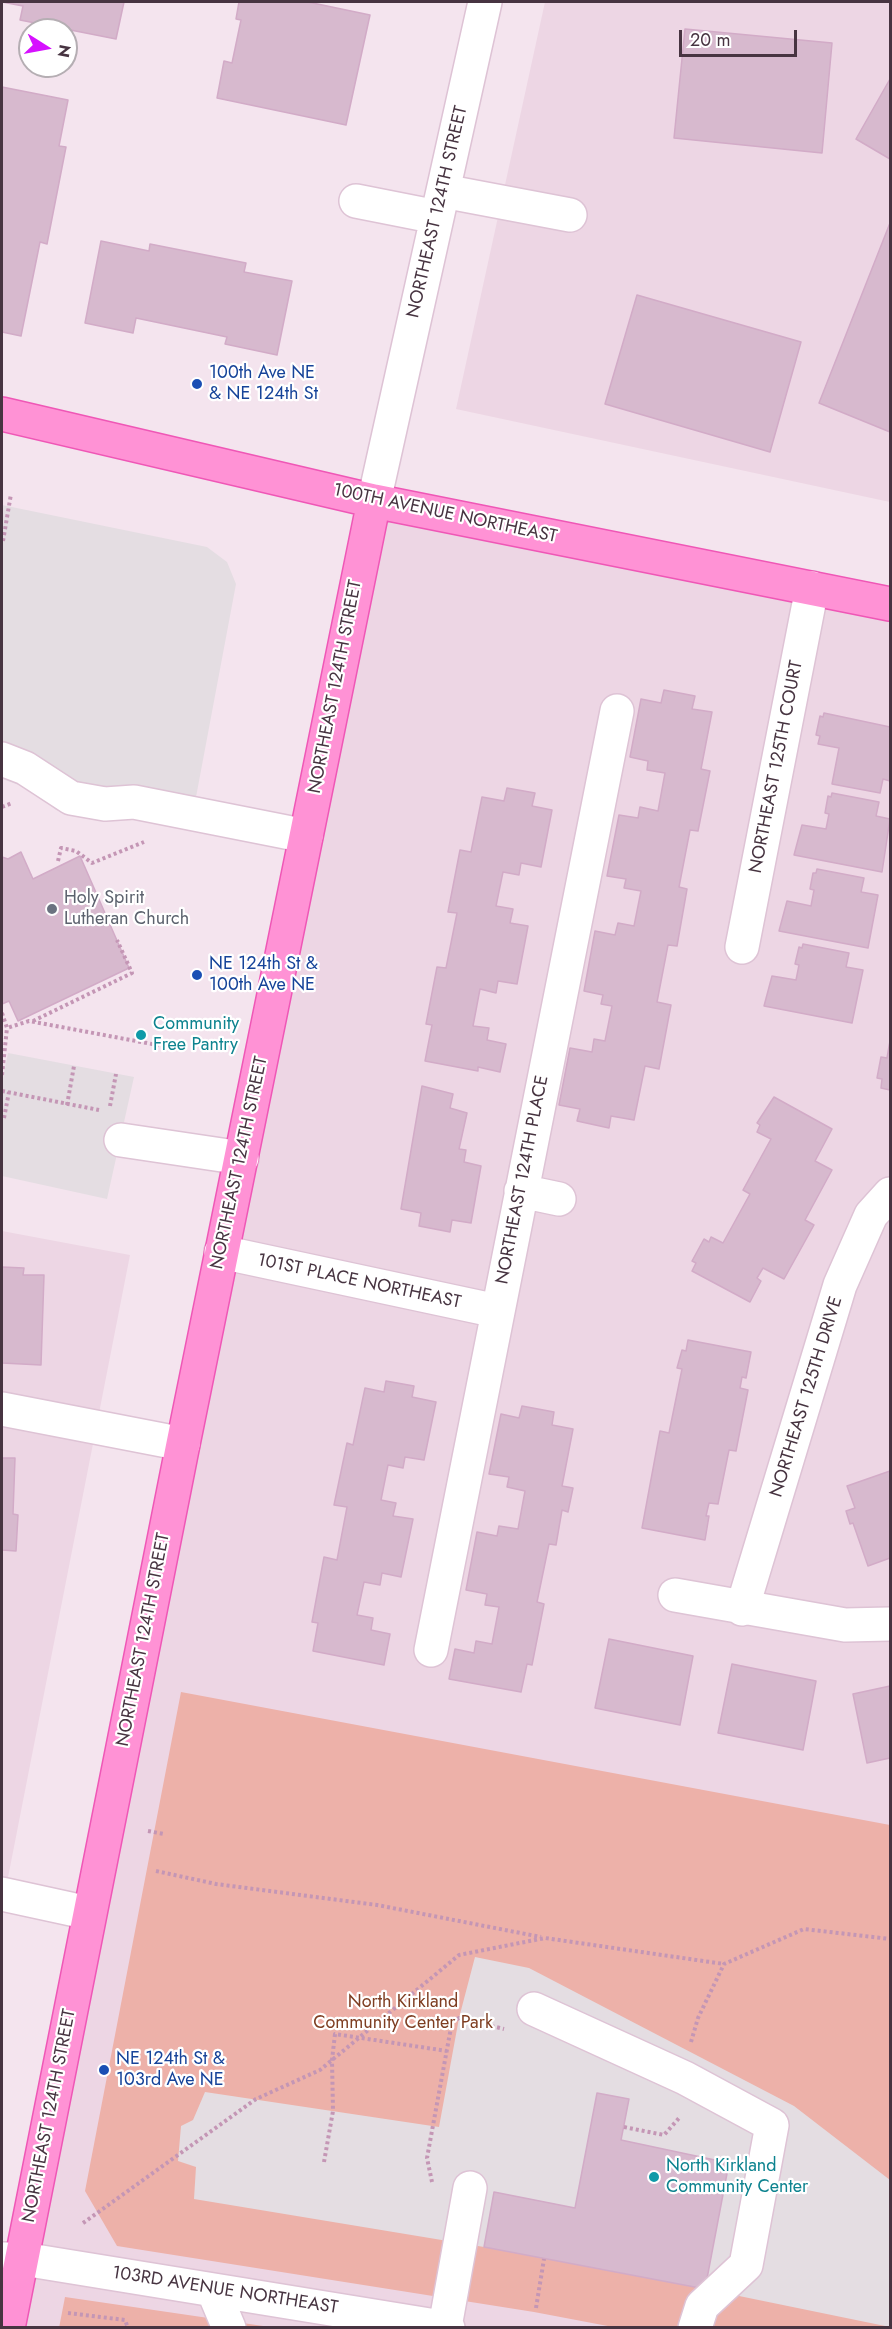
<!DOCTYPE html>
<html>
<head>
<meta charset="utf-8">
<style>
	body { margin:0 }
	#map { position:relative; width:892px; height:2329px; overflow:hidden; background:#f4e4ee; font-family:Jost,sans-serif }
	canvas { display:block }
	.frame { position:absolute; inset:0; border:3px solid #473441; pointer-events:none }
	.north { position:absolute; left:18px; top:18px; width:60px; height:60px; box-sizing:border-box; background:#fff; border:2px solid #b5aeb3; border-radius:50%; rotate:101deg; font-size:16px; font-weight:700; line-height:24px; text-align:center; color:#473441 }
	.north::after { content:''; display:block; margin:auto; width:21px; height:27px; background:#d610ff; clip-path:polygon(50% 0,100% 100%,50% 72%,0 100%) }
	.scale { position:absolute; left:679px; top:30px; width:118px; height:27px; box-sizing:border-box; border:3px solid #473441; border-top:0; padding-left:8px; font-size:18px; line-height:21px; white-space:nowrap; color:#473441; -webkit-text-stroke:4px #fff; paint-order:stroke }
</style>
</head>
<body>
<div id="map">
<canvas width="892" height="2329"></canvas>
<div class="frame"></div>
<div class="north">N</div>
<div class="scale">20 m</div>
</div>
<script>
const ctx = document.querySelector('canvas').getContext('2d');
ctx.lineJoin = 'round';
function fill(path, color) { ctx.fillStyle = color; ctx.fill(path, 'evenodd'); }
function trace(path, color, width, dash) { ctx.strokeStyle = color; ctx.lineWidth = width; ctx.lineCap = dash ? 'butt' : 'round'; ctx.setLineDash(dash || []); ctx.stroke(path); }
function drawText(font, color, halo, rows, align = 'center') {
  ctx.font = font + ' Jost,sans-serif'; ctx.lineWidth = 4.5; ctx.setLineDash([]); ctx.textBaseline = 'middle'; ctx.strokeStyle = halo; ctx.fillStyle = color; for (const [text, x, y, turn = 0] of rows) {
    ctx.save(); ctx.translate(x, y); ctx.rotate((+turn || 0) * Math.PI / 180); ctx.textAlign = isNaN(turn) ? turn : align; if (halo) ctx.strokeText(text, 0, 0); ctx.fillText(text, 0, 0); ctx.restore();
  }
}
fill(new Path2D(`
	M545,2H890V502L456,409Z
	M374,501L890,603V2327L5,2328Z
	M2,1231L130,1255L2,1908Z`), '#edd6e4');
fill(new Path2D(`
	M181,1692L890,1825V2327H613L534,2312L117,2246L85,2191Z
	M65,2297L270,2327L59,2328Z`), '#edb1a9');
fill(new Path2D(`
	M2,505L207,547L227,562L236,584L190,829L111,815L80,817L56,810L30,789L2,779Z
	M8,1053L134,1077L107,1199L2,1176V1083Z
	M475,1957L529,1968L794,2106L890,2180V2327L705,2289L729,2163L621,2140L629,2099L575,2208L494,2192L484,2247L194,2199L196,2167L178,2161L181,2126L193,2120L205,2092L439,2127L459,2018Z`), '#e4dde2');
const building = new Path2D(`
	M2,2H124L116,39L20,20L23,6Z
	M239,2H308L370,15L346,125L217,98L224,61L232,63L241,20L236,19Z
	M685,29L832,43L822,153L674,138Z
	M890,79V159L856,139Z
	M2,87L68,100L59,146L66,147L47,244L40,242L21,336L2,332Z
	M890,223V432L819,403Z
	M101,241L149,251L150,244L246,263L244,272L292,281L277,355L225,344L227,337L136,318L133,333L85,323Z
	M637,295L801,342L770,452L605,404Z
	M664,690L695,696L692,709L712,712L701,769L710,771L698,831L690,830L679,887L687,889L677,946L668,945L657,1002L671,1005L659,1069L645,1066L634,1120L611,1116L609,1128L577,1121L580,1109L559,1105L570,1048L592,1052L594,1039L605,1041L612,1006L601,1004L603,995L584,991L595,931L615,935L618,923L634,926L641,891L624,888L626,879L607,876L619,815L638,818L640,807L658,811L665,773L647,770L648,761L630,757L641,699L661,703Z
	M824,713L890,727V781L883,779L880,793L832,784L839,748L818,744L820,736L816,735L820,716L823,717Z
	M507,788L535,793L532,806L552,810L541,867L521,863L519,875L503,872L496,906L513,909L510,923L528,926L517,984L498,981L496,993L480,989L473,1026L489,1028L487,1040L506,1044L500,1072L478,1067V1071L425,1061L432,1025L426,1024L437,967L446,968L457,913L448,912L460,850L471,852L482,797L504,801Z
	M832,793L879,802L876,816L890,819L882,872L794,855L802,825L826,829L829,814L825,813L828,796L831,797Z
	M21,852L33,879L80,856L129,968L18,1021L9,1001L2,1004V857L8,859Z
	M817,869L864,878L861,892L878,895L868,948L779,931L787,901L811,906L814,890L810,889L813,873H816Z
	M803,944L849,953L846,967L863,970L852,1023L764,1006L772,976L796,980L799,965L795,964L799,947L802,948Z
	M890,1041V1090L881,1088L882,1079L877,1078L881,1057L887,1058Z
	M422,1086L453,1094L450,1108L467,1113L459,1149L466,1150L464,1162L481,1166L471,1223L452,1220L450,1232L419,1226L421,1213L401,1209Z
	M774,1097L832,1129L815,1161L832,1170L805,1220L814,1225L784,1279L763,1268L757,1278L761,1281L750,1302L692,1271L696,1263L692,1261L704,1239L709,1242L711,1237L723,1243L750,1194L743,1190L771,1139L757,1132L760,1125L757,1123Z
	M2,1267L24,1268L23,1275H44L41,1365L2,1363Z
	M688,1340L751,1352L746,1378L742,1377L740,1388L748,1390L736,1451L729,1450L718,1504L709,1503L706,1516H709L705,1540L642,1528L660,1431L669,1433L682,1369L677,1368L682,1350L686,1351Z
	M386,1381L414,1386L412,1397L436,1402L424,1460L405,1457L403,1468L388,1465L381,1500L396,1503L393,1516L413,1519L401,1577L382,1573L380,1585L364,1582L357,1615L373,1618L371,1630L390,1634L384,1665L313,1651L318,1623L312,1622L324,1557L337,1560L347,1507L334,1505L347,1443L353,1445L365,1388L384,1392Z
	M522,1406L554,1412L552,1425L573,1429L562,1486L573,1488L568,1512L562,1510L556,1545L549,1544L537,1602L544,1604L532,1665L527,1664L521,1692L449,1679L455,1649L474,1653L476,1641L492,1644L499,1607L485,1605L487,1594L466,1590L477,1532L497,1536L499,1526L518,1529L525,1491L507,1487L509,1477L489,1474L501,1414L519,1418Z
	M2,1458H15L13,1514L18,1515L16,1551L2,1550Z
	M890,1471V1558L868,1566L853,1523L850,1524L846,1511L855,1508L847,1486Z
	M609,1639L693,1656L680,1725L595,1708Z
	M732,1664L816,1681L803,1750L718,1733Z
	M890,1686V1758L867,1763L853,1694Z
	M597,2093L629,2099L621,2140L729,2163L705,2289L484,2247L494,2192L575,2208Z`);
fill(building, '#d7b9ce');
trace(building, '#d2abc7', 1.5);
const minor = new Path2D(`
	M443,191L570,215
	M356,201L437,217
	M374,501L485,2
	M2,759L25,768L71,798L105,804L134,802L306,836
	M742,947L812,588
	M121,1140L242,1158
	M521,1191L559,1199
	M221,1252L497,1311
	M2,1409L183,1444
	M675,1595L845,1625L890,1624
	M742,1609L840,1285L871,1215L890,1194
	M431,1650L617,711
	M2,1894L89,1913
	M534,2009L685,2078L772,2125L746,2265L702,2306L695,2328
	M2,2259H23L448,2328
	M213,2290L229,2328
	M445,2327L470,2188`);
const major = new Path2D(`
	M2,414L374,501L890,604
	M8,2328L183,1444L374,501`);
trace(minor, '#dec3d5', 36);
trace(major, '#ef57b6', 36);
trace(new Path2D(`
	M3,541L11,494
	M2,807L12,803
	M58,861L61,848L76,851L92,863L144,842
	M2,1013L7,1028L29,1021L184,1050
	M33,1021L132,973L117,940
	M2,1075L7,1028
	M2,1091L99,1110
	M67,1105L74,1066
	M110,1106L116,1074
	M4,1118L9,1092
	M148,1831L164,1834
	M156,1871L216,1884L377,1905L541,1937
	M691,2042L698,2018L724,1964L804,1929L890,1939
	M624,2127L664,2135L680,2117
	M324,2162L333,2111L332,2060L335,2034L447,2051
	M432,2182L427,2158L452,2022L459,2018L504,2029
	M83,2223L256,2099L320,2070L459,1955L545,1938L724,1964
	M536,2308L544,2259
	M68,2313L125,2320L128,2328`), '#c496b5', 4, [3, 3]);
trace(minor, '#fff', 33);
trace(major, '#ff92d5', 33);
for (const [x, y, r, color] of [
	[197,384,6,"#1a4fb4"],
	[52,909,6,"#6b7280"],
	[197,975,6,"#1a4fb4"],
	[141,1035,6,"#0f9aa8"],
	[104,2070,6,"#1a4fb4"],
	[654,2177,6,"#0f9aa8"]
]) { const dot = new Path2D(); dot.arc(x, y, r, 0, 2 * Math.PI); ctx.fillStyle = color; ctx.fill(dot); trace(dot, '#fff', 2); }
drawText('18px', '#473441', '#fff', [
	["NORTHEAST 124TH STREET",438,212,-77],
	["100TH AVENUE NORTHEAST",445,514,12],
	["NORTHEAST 124TH STREET",336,687,-79],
	["NORTHEAST 125TH COURT",777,767,-79],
	["NORTHEAST 124TH STREET",240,1163,-78],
	["NORTHEAST 124TH PLACE",523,1180,-79],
	["101ST PLACE NORTHEAST",359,1282,12],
	["NORTHEAST 125TH DRIVE",807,1397,-73],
	["NORTHEAST 124TH STREET",144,1640,-79],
	["NORTHEAST 124TH STREET",50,2116,-79],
	["103RD AVENUE NORTHEAST",225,2291,9]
]);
drawText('18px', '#164399', '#fff', [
	["100th Ave NE",209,374],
	["& NE 124th St",209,395],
	["NE 124th St &",209,965],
	["100th Ave NE",209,986],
	["NE 124th St &",116,2060],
	["103rd Ave NE",116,2081]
], 'left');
drawText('18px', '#5b616d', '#fff', [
	["Holy Spirit",64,899],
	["Lutheran Church",64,920]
], 'left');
drawText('18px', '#0d838f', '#fff', [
	["Community",153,1025],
	["Free Pantry",153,1046],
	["North Kirkland",666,2167],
	["Community Center",666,2188]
], 'left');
drawText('18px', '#7e3d21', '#fff', [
	["North Kirkland",403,2003],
	["Community Center Park",403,2024]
]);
</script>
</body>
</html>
